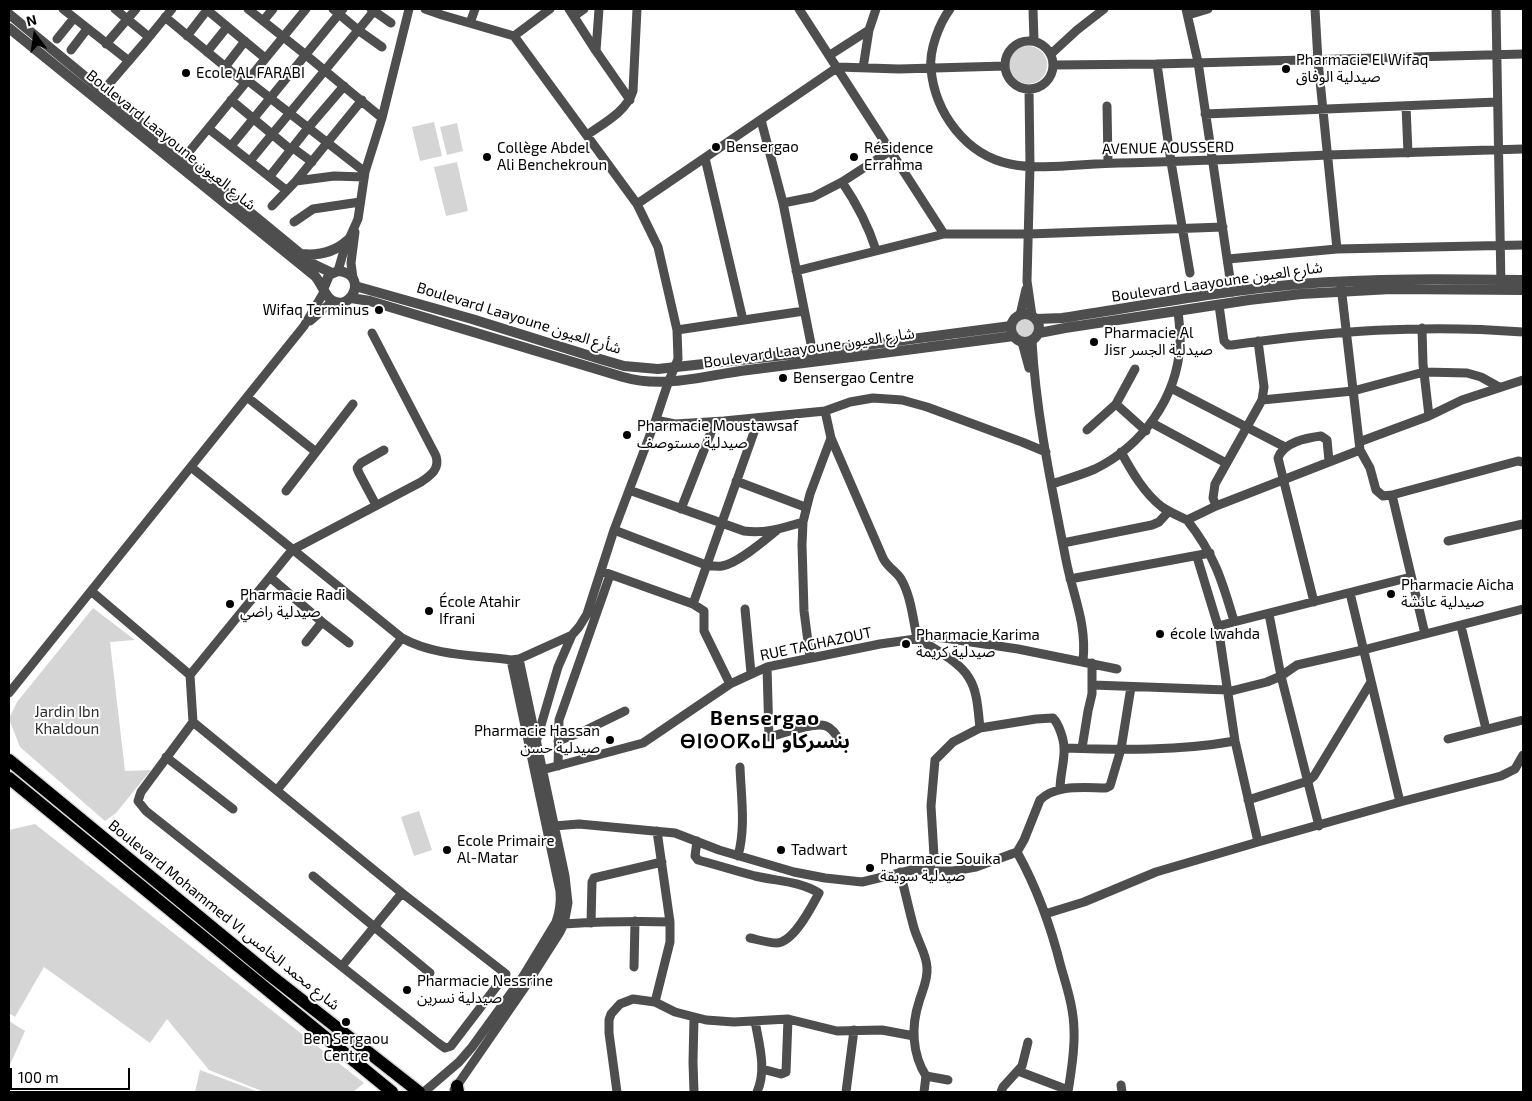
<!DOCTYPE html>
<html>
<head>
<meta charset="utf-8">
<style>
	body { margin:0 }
	#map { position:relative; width:1532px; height:1101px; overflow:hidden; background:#fff; font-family:"Exo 2",sans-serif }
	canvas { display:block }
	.frame { position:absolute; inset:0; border:10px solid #000; pointer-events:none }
	.north { position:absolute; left:10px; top:10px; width:50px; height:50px; -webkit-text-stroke:4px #fff; paint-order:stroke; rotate:346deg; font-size:14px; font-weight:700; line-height:20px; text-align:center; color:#000 }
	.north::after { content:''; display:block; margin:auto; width:18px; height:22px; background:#000; clip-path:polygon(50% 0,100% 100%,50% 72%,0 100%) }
	.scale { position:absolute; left:10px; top:1068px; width:120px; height:22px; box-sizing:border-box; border:2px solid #000; border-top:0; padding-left:6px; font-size:15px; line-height:18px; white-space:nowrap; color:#000; -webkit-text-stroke:4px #fff; paint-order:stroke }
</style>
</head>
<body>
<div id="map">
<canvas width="1532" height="1101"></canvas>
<div class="frame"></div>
<div class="north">N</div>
<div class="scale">100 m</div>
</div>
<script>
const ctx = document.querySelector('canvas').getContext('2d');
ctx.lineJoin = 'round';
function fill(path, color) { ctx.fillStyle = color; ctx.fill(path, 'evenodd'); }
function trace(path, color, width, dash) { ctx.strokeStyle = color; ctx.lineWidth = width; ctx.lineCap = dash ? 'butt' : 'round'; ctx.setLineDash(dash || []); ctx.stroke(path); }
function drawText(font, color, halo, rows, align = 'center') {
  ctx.font = font + ' "Exo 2","Noto Sans Arabic","Noto Sans Tifinagh",sans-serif'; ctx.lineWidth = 4; ctx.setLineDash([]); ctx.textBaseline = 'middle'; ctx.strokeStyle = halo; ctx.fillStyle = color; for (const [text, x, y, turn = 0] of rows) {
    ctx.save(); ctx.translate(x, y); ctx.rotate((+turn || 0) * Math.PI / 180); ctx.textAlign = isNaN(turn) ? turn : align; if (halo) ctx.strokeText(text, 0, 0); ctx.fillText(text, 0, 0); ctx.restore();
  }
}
fill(new Path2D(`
	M1009 65a19 19 0 1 1 38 0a19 19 0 1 1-38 0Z
	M434,122L442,156L420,161L412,127Z
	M457,123L463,151L447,155L440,127Z
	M457,162L468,211L446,216L434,167Z
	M1012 328a12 12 0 1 1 24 0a12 12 0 1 1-24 0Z
	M93,608L135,640L110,642L125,771L151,770L116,813L105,821L20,747L9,719L17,702Z
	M419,811L432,850L414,856L401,817Z
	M35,824L364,1083L353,1092H264L209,1070L167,1019L150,1043L44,967L15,1017L9,1013V830Z
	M9,1021L25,1031L9,1067Z
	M200,1070L259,1092H195Z`), '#d5d5d5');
const primary = new Path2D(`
	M9,760L270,975L419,1092
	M9,778L392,1092
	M457,1086L458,1092`);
trace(primary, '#dbdbdb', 15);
trace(new Path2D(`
	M63,9L129,61
	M115,9L149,37
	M206,9L265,58
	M248,9L306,55L382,118
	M333,9L358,30L382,47
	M371,9L391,23
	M569,9L596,51L599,9
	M799,9L944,234
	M950,9C939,24 929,50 931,69C935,113 966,155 1010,164C1041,171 1087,163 1119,163C1189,162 1258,158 1327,155C1392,153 1458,151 1523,149
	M1033,9L1034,41
	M1186,9L1198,62L1232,292
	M1315,9L1318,61L1337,249
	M1496,9L1501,286
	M1188,15L1208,9
	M574,16L584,9
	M165,17L245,83
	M263,21L273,9
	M470,23L475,9
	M187,36L207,10
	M514,36L550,9
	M57,39L74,18
	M1005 65a24 24 0 1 1 48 0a24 24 0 1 1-48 0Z
	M106,44L136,9
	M71,50L87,29
	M596,51L630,100
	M207,52L227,27
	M1051,54L1077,30L1104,9
	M830,55L869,30
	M1157,64L1171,162L1190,273
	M1054,65L1157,64L1523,54
	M225,67L245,41
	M863,68L869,30L876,9
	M247,80L365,172
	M1029,89L1030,166L1027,281L1032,316
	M102,92L145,42L172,9
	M231,100L291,150
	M1107,106L1108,163
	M1406,106L1408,153
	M1205,114L1497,102
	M761,120L783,203L814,359
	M209,129L286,190
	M587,135C604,123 627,111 633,91L637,9
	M231,146L343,9
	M293,148L312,162
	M184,158L306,9
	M705,158L743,320
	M250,161L374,11
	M270,176L308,128L344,86
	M296,181L362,100
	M842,182C857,204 868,225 876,250
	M783,203L813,197L842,182L890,151
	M637,204L838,67L899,69L1005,66
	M272,206L296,181L334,176L364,177
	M294,222L313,209L360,202
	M1228,259L1337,249L1523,245
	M338,271L344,250L358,219L365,172L382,118L409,9
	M796,271L944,234H1029L1223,227
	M353,278L351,263L355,232
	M1219,305L1224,341L1228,345H1232C1331,331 1423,324 1523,332
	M1020,315L1026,289
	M310,321L333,301
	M1422,328L1423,364L1429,416
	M677,330L804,311
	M1032,341C1036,415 1052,488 1066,560C1073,596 1087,623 1083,661
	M1022,342L1029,368
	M1171,388L1285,447
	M247,397L316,452
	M1262,400L1353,391L1424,372L1467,373L1481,377L1499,387
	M1116,404L1146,431
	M656,419L660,421L675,424L724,421L825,411L850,402L873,398L902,400L927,407L1022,442L1046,452
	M1152,423L1226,463
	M1087,430L1116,404L1135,369
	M831,438L883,558C887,567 896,571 901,579C911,596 913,619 917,638C933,648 960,662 969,678C978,692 978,712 980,728
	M1359,442L1429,416L1462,400L1523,380
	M1360,450L1370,468L1376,490L1383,496L1392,495L1518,461L1523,462
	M1121,452C1132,472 1144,493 1162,507C1169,512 1179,516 1187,520
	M191,467L402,638C434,656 475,655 511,660L519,659L572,635L579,627L587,614L614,530L656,419L668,383L678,359L677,330L658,247L637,204L514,36L442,15L425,9
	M736,481L805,507
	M1052,484C1067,479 1081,475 1095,469C1142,446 1177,398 1180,345C1181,334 1179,322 1178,311
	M629,490L744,531C765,534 783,528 803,522
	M286,491L353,404
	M1392,495L1425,634
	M376,505L359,473L357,468L361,463L384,450
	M1216,506L1213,498L1215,484L1262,400L1264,387L1258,341
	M681,509L715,422
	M614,530L706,565C712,566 717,567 722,566C738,563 764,541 776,531
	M1448,541L1523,524
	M1063,543L1152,525L1159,522L1169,511
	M1197,557L1218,626L1235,741L1258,842L1400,802L1501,776L1515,769L1523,755
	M601,571L693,604L759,418
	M271,578L322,622L349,643
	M1070,579L1210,553
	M91,591L190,675
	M1350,593L1400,802
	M1314,602L1278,458C1284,442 1306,438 1321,436L1327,440L1329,461
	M693,604L704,611V631L730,684
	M745,609L751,673
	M1269,614L1281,676L1319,826
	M1234,621C1222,580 1214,554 1187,520L1216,506L1360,450L1341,286
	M1218,626L1411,577
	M1461,626L1486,729
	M306,642L322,622
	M810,657L804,611L802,545L803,522L810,494L831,438L825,411
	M767,667L769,737C782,734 814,721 826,726C834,729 837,737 841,743
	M1093,685L1227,690
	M1227,692L1267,682L1281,676L1297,665L1363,650L1523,609
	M9,693L304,326L324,292
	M193,722L402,893L506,974L451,1046L445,1048L438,1043L146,811L138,801L141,792L193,722L190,675L292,550L421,482C431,475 440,469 436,456L372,333
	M537,739L558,667L572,635
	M1448,739L1523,720
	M558,741L584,731L625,711
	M1064,748C1121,750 1179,751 1235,741
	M1082,748L1088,711L1092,694V663
	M166,757L233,809
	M558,766L559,720L610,575
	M542,770L643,743L730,684L767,667L880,644L930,637L944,638L1018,649L1117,669
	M277,790L402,638
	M1248,800L1308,781L1314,776L1371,682
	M554,826L579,824L675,833L719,850L794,872L825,878L862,882L912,870L953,871L976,867L1017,852L1024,840L1040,800C1056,784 1085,788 1106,788L1110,786L1121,749L1131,687
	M697,841L695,856L698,860C717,865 736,871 755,876C776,881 800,881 819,893C812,906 794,942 777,943C769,943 759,940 750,938
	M1017,852C1037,888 1051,927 1061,967C1067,988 1074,1009 1074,1031C1075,1051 1071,1072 1068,1092
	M738,856C746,827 741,796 740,767
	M900,872C905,891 909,910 914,928C918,942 927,955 927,968C928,980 922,991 919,1002C911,1026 912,1054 926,1076L948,1080
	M928,872L934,856L931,806L935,760L953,742L980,728L1036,719L1053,718C1059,724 1064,740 1064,748C1065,760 1060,775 1060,789
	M313,876L430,973
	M1045,914L1084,902L1156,872L1258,842
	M591,923L592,882L594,878L662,862
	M564,924C599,922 634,921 670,922
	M342,966L402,893
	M634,967L635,921
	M655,1002L670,942V922L657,831
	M755,1021C759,1044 767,1070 757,1092
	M762,1069L781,1074L786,1072L788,1019
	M1018,1071L1068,1090
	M1121,1085L1122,1092
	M454,1090L523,990L560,932L564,924L568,903L565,876L519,659
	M424,1092L459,1062L472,1047L522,978L556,922C560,911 561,902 560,891L511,660
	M617,1092L609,1033V1020L611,1014L620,1004L633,999L655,1002L675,1012L706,1020L734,1022L788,1019L837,1031L882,1030L914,1036
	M694,1092L693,1062L694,1018
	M846,1092L854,1030
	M924,1092L926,1076
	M1001,1092L1003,1087L1022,1066L1028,1042`), '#4e4e4e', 9);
trace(new Path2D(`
	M9,14L313,264L332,273
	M9,28L315,276C322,284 325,297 333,301C353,311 368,273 338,271L329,275L324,287
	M301,254C319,256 335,252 348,240
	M355,286L472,319L600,359L624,366L658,369L813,352L1011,326
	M351,298L370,301L623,377C665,389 706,375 748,370C837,359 925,348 1014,336
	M1011 328a14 14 0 1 1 28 0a14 14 0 1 1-28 0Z
	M1036,319L1062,318C1141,306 1220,291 1299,284C1375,278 1448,279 1523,280
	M1039,333L1065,328L1249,300L1301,294L1391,289L1523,290`), '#4e4e4e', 10);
trace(primary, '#000', 12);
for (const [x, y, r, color] of [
	[1286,69,5,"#000"],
	[186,73,5,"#000"],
	[716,147,5,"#000"],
	[487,157,5,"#000"],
	[854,157,5,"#000"],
	[379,310,5,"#000"],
	[1094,342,5,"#000"],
	[783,378,5,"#000"],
	[627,435,5,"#000"],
	[1391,594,5,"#000"],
	[230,604,5,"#000"],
	[429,611,5,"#000"],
	[1160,634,5,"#000"],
	[906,644,5,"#000"],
	[610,740,5,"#000"],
	[447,850,5,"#000"],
	[781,850,5,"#000"],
	[870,868,5,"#000"],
	[407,990,5,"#000"],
	[346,1022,5,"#000"]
]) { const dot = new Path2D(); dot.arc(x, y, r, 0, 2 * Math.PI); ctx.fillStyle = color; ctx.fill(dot); trace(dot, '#fff', 2); }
drawText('15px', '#000', '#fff', [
	["Pharmacie El Wifaq",1296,60],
	["صيدلية الوفاق",1296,77],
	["Ecole AL FARABI",196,73],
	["Bensergao",726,147],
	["Collège Abdel",497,148],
	["Ali Benchekroun",497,165],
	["Résidence",864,148],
	["Errahma",864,165],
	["Wifaq Terminus",369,310,"right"],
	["Pharmacie Al",1104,333],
	["Jisr صيدلية الجسر",1104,350],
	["Bensergao Centre",793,378],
	["Pharmacie Moustawsaf",637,426],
	["صيدلية مستوصف",637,443],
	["Pharmacie Aicha",1401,585],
	["صيدلية عائشة",1401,602],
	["Pharmacie Radi",240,595],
	["صيدلية راضي",240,612],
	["École Atahir",439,602],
	["Ifrani",439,619],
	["école lwahda",1170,634],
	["Pharmacie Karima",916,635],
	["صيدلية كريمة",916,652],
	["Pharmacie Hassan",600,731,"right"],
	["صيدلية حسن",600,748,"right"],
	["Ecole Primaire",457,841],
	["Al-Matar",457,858],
	["Tadwart",791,850],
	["Pharmacie Souika",880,859],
	["صيدلية سويقة",880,876],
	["Pharmacie Nessrine",417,981],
	["صيدلية نسرين",417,998],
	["Ben Sergaou",346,1039,"center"],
	["Centre",346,1056,"center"]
], 'left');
drawText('15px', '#000', '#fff', [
	["Boulevard Laayoune شارع العيون",171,140,39],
	["AVENUE AOUSSERD",1168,148,-1],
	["Boulevard Laayoune شارع العيون",1217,282,-8],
	["Boulevard Laayoune شأرع العيون",519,318,17],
	["Boulevard Laayoune شارع العيون",809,348,-8],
	["RUE TAGHAZOUT",816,644,-12],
	["Boulevard Mohammed VI شارع محمد الخامس",224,915,39]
]);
drawText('15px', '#2c2c2c', '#fff', [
	["Jardin Ibn",67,712],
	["Khaldoun",67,729]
]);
ctx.letterSpacing = '1px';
drawText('bold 20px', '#000', '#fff', [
	["Bensergao",765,718],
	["ⴱⵏⵙⵔⴽⴰⵡ بنسركاو",765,741]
]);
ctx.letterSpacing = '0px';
</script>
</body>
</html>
